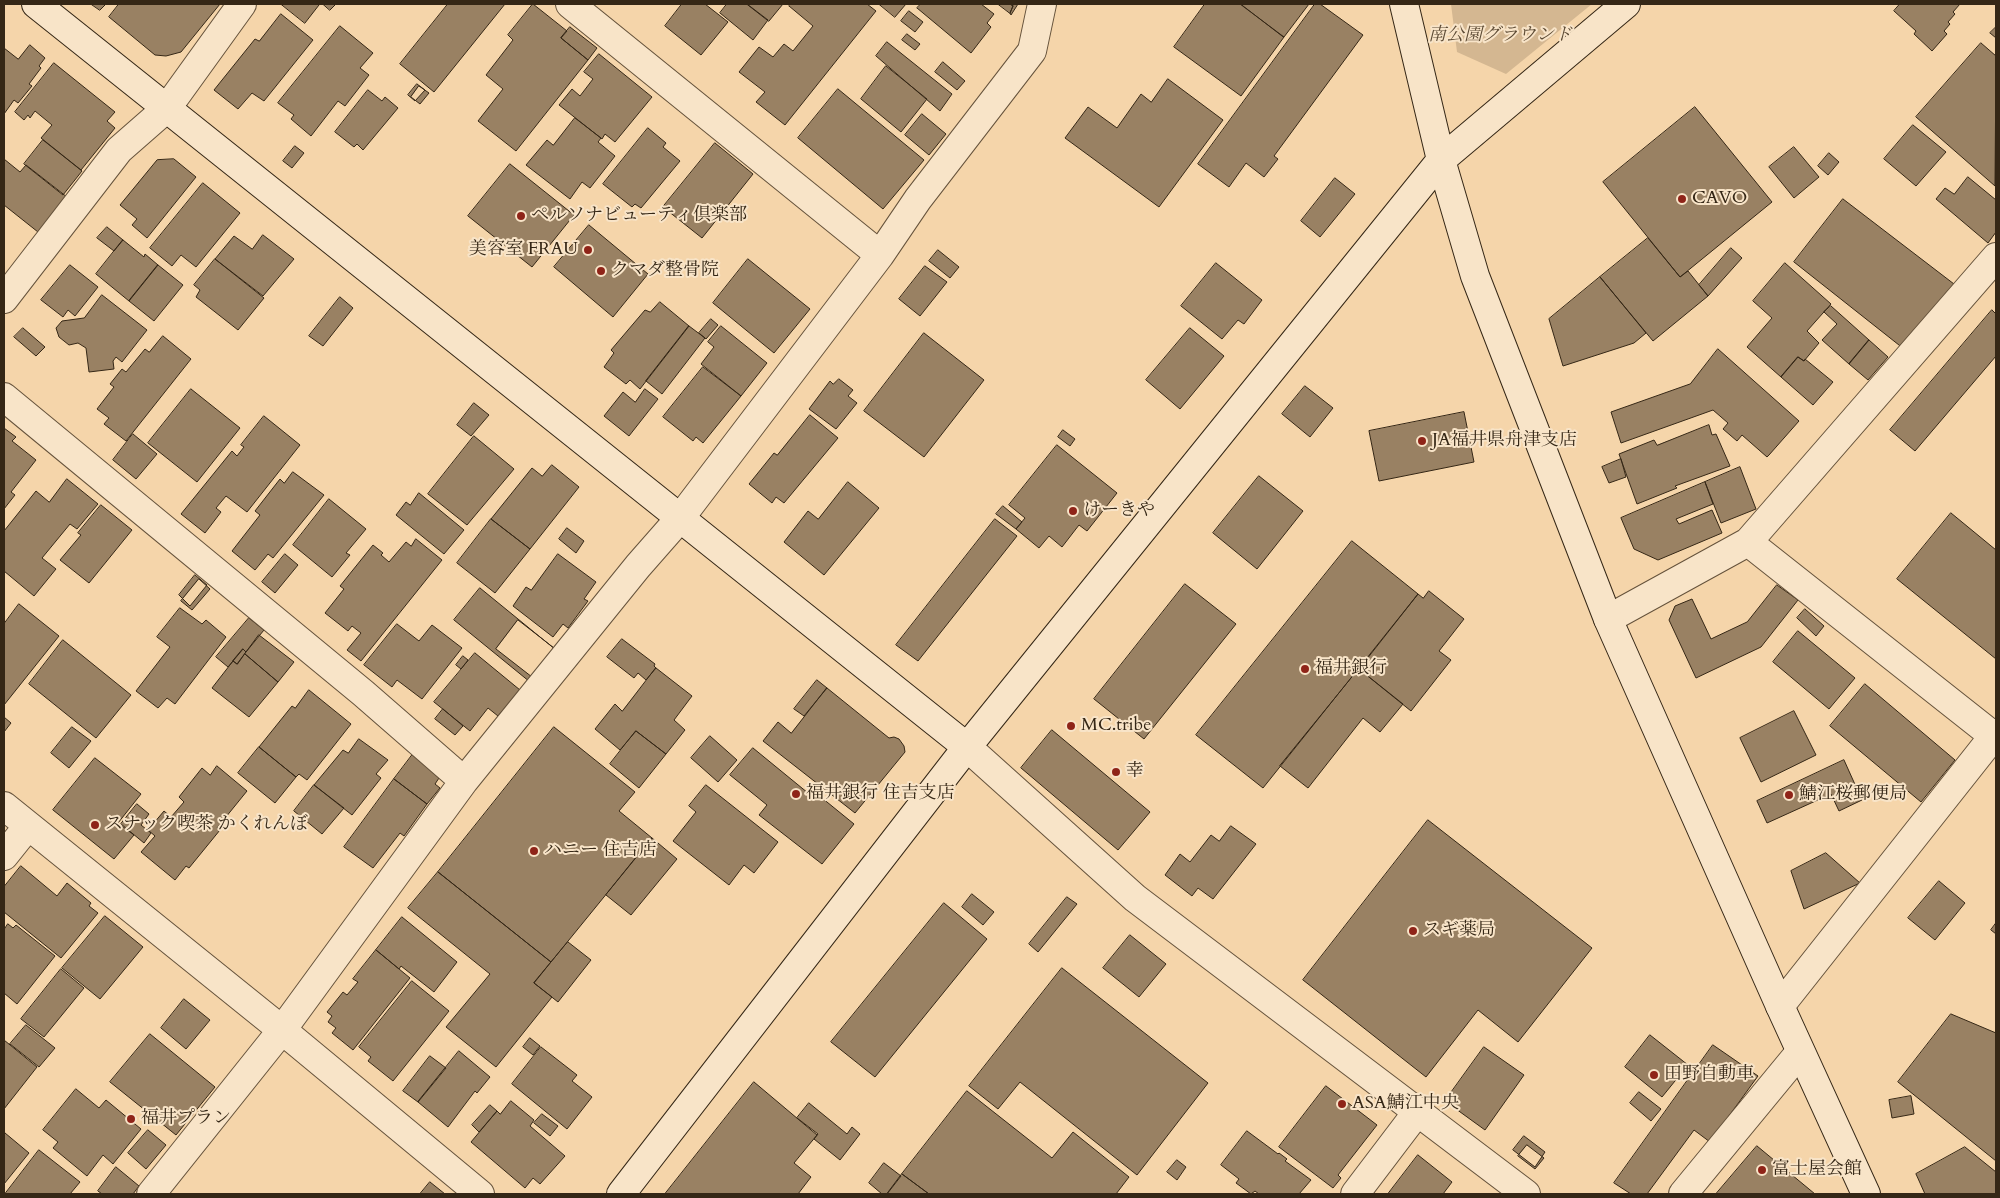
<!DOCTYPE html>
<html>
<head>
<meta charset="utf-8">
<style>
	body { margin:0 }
	#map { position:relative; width:2000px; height:1198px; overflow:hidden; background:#f5d5aa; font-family:Cardo,serif }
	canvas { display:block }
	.frame { position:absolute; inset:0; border:5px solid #352716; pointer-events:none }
</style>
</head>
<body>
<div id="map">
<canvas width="2000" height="1198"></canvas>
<div class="frame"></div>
</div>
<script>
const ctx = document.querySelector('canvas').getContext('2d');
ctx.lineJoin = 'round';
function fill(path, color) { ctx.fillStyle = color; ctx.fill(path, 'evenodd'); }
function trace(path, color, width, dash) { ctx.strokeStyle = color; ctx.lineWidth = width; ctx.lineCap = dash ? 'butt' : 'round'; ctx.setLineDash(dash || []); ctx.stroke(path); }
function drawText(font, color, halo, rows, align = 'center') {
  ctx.font = font + ' Cardo,"Noto Serif JP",serif'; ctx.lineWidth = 4; ctx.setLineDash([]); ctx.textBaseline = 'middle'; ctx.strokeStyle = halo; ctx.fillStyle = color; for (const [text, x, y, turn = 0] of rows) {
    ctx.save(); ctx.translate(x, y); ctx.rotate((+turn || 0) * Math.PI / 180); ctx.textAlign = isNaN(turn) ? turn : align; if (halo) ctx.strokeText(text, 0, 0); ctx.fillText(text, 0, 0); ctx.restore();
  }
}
fill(new Path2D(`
	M1451,4H1592L1506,74L1457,52Z`), '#d4b791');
const building = new Path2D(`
	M91,4H106L100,10Z
	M119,4H220L181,52L166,56L155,55L109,17Z
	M281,4H318L319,5L305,23Z
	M323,4H336L330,10Z
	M448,4H505L434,92L400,64Z
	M533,4L567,31L561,38L588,60L516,151L478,121L503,89L486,75L513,40L508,35Z
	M682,4H705L728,22L701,55L665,26Z
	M727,4H747L768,20L753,40L720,13Z
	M747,4H783L769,21Z
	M791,4H867L876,11L785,125L756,102L765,92L739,72L759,47L773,57L784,44L793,51L813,26L789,6Z
	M879,4H906L895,17Z
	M921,4H981L994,14L987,23L991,27L971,53L917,8Z
	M998,4H1010L1013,6L1010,13Z
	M1010,4H1018L1011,15L1010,13L1013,6Z
	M1205,4H1240L1284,37L1241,96L1174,47Z
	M1241,4H1309L1284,37Z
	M1315,4H1320L1363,35L1274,156L1278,159L1264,177L1246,163L1229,187L1198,164Z
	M1900,4H1960L1953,12L1955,14L1948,22L1950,24L1944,31L1947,34L1932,51L1914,34L1916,31L1894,11Z
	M909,11L923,22L915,32L901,21Z
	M281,14L313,40L264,101L252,93L238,109L214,90L255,39L259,41Z
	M340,26L373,53L360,68L369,75L345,106L338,101L311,136L291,119L294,115L278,103Z
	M570,27L597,48L588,60L561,38Z
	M1996,27V38L1990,33Z
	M907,34L920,44L915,50L902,40Z
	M887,42L952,94L940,111L876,56Z
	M1981,43L1996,56L1995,186L1916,117Z
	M30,45L45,58L39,66L41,68L29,84L32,86L18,103L14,100L4,114V48L18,59Z
	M599,54L652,97L615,142L605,134L602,139L559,105L572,89L580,96L593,79L584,72Z
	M943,62L965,81L957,90L935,72Z
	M54,63L115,112L107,121L115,128L81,170L41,138L52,125L35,111L30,118L28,115L24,120L15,112Z
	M886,66L927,99L901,132L861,99Z
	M1168,79L1223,120L1159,207L1065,138L1088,107L1117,128L1141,94L1151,102Z
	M417,84L425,90L415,101L408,95Z
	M419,86L429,93L420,104L411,97Z
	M838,89L924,160L883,209L798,138Z
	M368,90L382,101L385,97L398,108L363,150L357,144L354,147L335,132Z
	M1695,107L1772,202L1680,277L1603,182Z
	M922,114L946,134L929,155L905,135Z
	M575,118L601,138L598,142L615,156L590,188L582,182L570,199L526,165L547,140L553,145Z
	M1913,125L1946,152L1916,186L1884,159Z
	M648,128L666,143L663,147L680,161L641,208L635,204L632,207L603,184Z
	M43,140L82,171L63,195L24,164Z
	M715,143L753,174L702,238L663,207Z
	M295,146L304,153L292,168L283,161Z
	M1794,147L1819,177L1794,198L1769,167Z
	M1829,153L1839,162L1828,175L1818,166Z
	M4,159L20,172L26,165L67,197L38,232L4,205Z
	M174,159L196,177L147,238L132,225L137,219L120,205L157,160Z
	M510,164L574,215L532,267L468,216Z
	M1968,177L1996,200V232L1988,243L1936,199L1945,188L1954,194Z
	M1335,178L1355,194L1320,237L1301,221Z
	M203,183L240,213L196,267L181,255L172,266L150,248Z
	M1843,199L1954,284L1904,349L1794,262Z
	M589,225L648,274L613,317L554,267Z
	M107,227L123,240L114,251L97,238Z
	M263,235L294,259L263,296L215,259L234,236L252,249Z
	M1648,238L1680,277L1688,271L1708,296L1653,341L1600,277Z
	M123,240L144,257L145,254L158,265L129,301L96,274Z
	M1731,248L1742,258L1708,296L1699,285Z
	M938,250L959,267L950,278L929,261Z
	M215,259L264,298L238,330L196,297L200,290L194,285Z
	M748,259L810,309L774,353L713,303Z
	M1216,263L1262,300L1244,324L1238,320L1222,339L1181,306Z
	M1785,263L1831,304L1807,331L1819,343L1804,361L1798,357L1781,377L1747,347L1772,318L1753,301Z
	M70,265L98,287L75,316L68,310L63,317L41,300Z
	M158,265L183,285L154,321L129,301Z
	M925,266L947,282L920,316L899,299Z
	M1600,277L1646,333L1634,343L1563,366L1549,319Z
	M102,295L147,330L122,362L116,357L113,361L114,369L89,372L86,348L78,343L69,345L59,337L56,328L62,321L84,318Z
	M340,297L353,308L323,346L309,336Z
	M660,302L689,326L640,389L630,380L626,384L604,367L614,353L611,350L645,310L650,312Z
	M1831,306L1869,340L1849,364L1822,340L1837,324L1824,312Z
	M1992,310L1996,314V356L1915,451L1890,430Z
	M711,319L718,325L706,339L699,333Z
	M689,326L705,338L662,394L646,381Z
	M721,326L767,363L741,396L701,364L714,347L708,342Z
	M23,328L45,347L36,356L14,337Z
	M1190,328L1224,356L1180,409L1146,380Z
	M924,333L984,380L924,457L864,411Z
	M163,336L191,359L126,441L104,424L109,418L97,409L114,387L110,384L122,369L126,372L145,349L149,352Z
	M1869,340L1888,357L1868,380L1849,364Z
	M1718,349L1799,421L1769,455L1767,457L1742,435L1737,441L1723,429L1728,423L1713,410L1621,443L1611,412L1690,384Z
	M1798,357L1804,361L1805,359L1833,382L1813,405L1781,377Z
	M703,367L741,396L703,443L696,437L693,441L663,417Z
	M839,379L853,390L848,396L857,403L836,429L809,409L830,381L833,384Z
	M1305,386L1333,408L1310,437L1282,414Z
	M191,389L240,428L197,482L148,443Z
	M645,389L658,399L629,436L604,416L623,392L635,402Z
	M474,403L489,415L471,436L457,425Z
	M1464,412L1474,462L1379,481L1369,431Z
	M810,415L838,438L784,503L776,497L772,503L749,484L774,453L777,455Z
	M264,416L300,445L247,512L226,496L216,508L221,512L205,533L181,514L232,451L237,456L244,447L241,445Z
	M1709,425L1712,435L1716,434L1730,466L1675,486L1677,488L1637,504L1619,454L1654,440L1657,445Z
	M4,428L16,437L12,441L36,460L11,492L15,495L4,509Z
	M1063,430L1075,439L1070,446L1058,437Z
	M133,434L157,454L136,479L113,460Z
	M474,436L514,469L467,525L428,494Z
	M1057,445L1117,493L1087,531L1079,525L1062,547L1049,536L1039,548L1016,529L1025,518L1009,505Z
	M1621,459L1626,477L1609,483L1602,467Z
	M552,465L579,487L530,549L491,519L532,468L542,476Z
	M1740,467L1756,509L1721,523L1705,482Z
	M293,472L324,495L273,558L268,554L255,570L232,551L260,515L255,511L280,479L284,483Z
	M1259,476L1303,511L1257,569L1213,533Z
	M67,479L98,504L77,529L70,524L42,558L56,569L34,596L4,571V531L36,491L49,502Z
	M848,482L879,508L824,575L784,542L808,511L818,519Z
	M1705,482L1713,504L1676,519L1679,524L1712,510L1722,533L1658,560L1634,549L1621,518Z
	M419,493L464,530L444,554L396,515L406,502L410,505Z
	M329,499L366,529L346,553L350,555L332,577L293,545Z
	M101,505L132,530L89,583L60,560L81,535L78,533Z
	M1003,506L1022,522L1016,529L996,514Z
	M1951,513L1996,550V659L1897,579Z
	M491,519L530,549L495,593L457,563Z
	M995,519L1017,536L918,661L896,645Z
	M567,528L584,541L576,553L559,539Z
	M416,539L442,560L361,661L347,650L361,633L352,626L348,631L325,613L344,589L340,586L373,545L383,553L381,555L389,562L406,542L411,546Z
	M1352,541L1418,594L1263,788L1196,735Z
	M285,554L298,565L275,593L262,582Z
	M558,554L596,582L584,599L588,601L568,628L563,624L553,637L513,606L526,587L531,590Z
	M195,575L207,585L190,606L179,595Z
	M199,579L210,589L192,610L181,601Z
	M1185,584L1236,624L1144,739L1094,699Z
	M1777,585L1798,600L1761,647L1696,678L1669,620L1675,606L1692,599L1711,639L1747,622Z
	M480,588L556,650L530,682L454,620Z
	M1429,591L1464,619L1439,651L1451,660L1411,711L1359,669L1418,594L1423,598Z
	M19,604L59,636L4,705V624Z
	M180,608L202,624L206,620L226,637L175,704L167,698L158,708L136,691L170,647L157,637Z
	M1805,609L1824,626L1816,636L1797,618Z
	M249,618L264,630L246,652L243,649L228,667L216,657Z
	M518,620L554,648L532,677L496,649Z
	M397,624L419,641L432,625L462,648L422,699L397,680L392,687L364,665Z
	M1798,631L1855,678L1829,709L1773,662Z
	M259,635L294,662L278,682L245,654Z
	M622,639L655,664L654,666L656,668L646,680L638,673L634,678L607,657Z
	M63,640L131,695L96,738L29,684Z
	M243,649L246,652L237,664L233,661Z
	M475,653L520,690L498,716L488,708L470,731L434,702Z
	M245,654L278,682L249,717L212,688L233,661L237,664Z
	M463,656L468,660L461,669L456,665Z
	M656,668L692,696L674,720L685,730L666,754L636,731L620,750L595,729L615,704L622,711Z
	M1359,669L1403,704L1380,732L1363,718L1308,788L1280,766Z
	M817,680L827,688L804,716L794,709Z
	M1865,684L1955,760L1921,802L1830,726Z
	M827,688L889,738L894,737L899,739L904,746L905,752L855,813L763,741L778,722L791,733Z
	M309,690L351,724L307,780L299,774L296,777L259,747L292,706L295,708Z
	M443,709L463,726L455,735L435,719Z
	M1794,711L1816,755L1761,782L1740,738Z
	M4,717L11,723L4,732Z
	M72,727L91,741L69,768L51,753Z
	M554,727L635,792L619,811L652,838L551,962L438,872Z
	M1052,730L1150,812L1118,850L1021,768Z
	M636,731L666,754L639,788L610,764Z
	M710,736L737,760L718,782L691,758Z
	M359,739L388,760L376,774L381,778L352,815L314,785L343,750L348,753Z
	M259,747L296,777L275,803L238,773Z
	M753,748L808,793L811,789L854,824L822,864L759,815L767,805L730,775Z
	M413,754L441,775L435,784L440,788L427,804L394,779Z
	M95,758L141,794L118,823L134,835L114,859L53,810Z
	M1844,760L1862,800L1839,811L1831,794L1767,823L1757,801Z
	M217,766L247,791L217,828L220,830L189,868L186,866L175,880L141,852L155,836L148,830L164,811L171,817L184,802L179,797L202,768L210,775Z
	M394,779L427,804L404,836L400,833L373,868L344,847Z
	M314,785L344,808L322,834L294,811Z
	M706,785L778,842L754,873L744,865L729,885L673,841L696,812L689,806Z
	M137,804L149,814L141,825L151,833L144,843L121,824Z
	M1428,820L1592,948L1518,1042L1478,1010L1426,1077L1303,980Z
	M1231,826L1256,844L1213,899L1198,888L1192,896L1165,875L1180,854L1190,862L1211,835L1219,841Z
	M652,838L677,859L631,915L606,895Z
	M1826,853L1860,883L1804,909L1791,871Z
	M21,866L57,896L67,883L91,903L89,906L98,913L61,958L4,912V887Z
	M438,872L551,962L534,983L552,997L496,1067L446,1027L490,974L408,908Z
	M1939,881L1965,903L1935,940L1908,918Z
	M972,894L994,912L983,925L962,907Z
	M1067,897L1077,904L1038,952L1029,944Z
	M944,903L987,939L875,1077L831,1042Z
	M105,916L143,947L100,999L62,968Z
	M402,917L457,962L434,992L401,966L399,969L376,950Z
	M1996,923V934L1991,930Z
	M8,924L13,928L16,925L55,956L17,1004L4,993V930Z
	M1130,935L1166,964L1139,997L1103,968Z
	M568,942L591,960L558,1002L534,983Z
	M376,950L410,978L353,1050L332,1033L336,1028L328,1022L332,1016L327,1012L343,992L347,995L358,982L353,979Z
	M1062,968L1208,1083L1137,1175L1020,1082L998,1109L969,1086Z
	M61,969L84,988L44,1037L21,1019Z
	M412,981L449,1011L393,1081L368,1061L371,1057L359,1047Z
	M184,999L210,1020L186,1049L161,1028Z
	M1951,1014L1996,1033V1161L1898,1082Z
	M26,1025L55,1048L39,1067L10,1044Z
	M150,1034L215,1087L176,1135L110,1082Z
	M1650,1035L1688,1065L1662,1097L1625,1067Z
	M530,1038L540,1046L533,1055L523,1047Z
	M4,1040L37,1067L4,1109Z
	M1713,1045L1758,1076L1710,1142L1694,1130L1647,1194H1631L1614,1183Z
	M541,1047L577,1075L572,1081L592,1097L567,1129L512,1084Z
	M1484,1047L1524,1075L1485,1130L1445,1101Z
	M459,1051L490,1077L477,1093L475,1091L448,1127L418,1102Z
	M430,1056L446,1068L418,1102L403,1091Z
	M754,1082L817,1135L794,1163L811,1177L798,1194H665Z
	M1326,1086L1377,1125L1338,1175L1341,1178L1333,1188L1279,1147Z
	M76,1089L99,1108L106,1100L141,1129L113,1164L103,1155L87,1176L53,1148L58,1142L43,1130Z
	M967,1091L1052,1158L1073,1132L1129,1177L1116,1194H929L902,1174Z
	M1639,1092L1661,1109L1651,1121L1630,1103Z
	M1911,1096L1914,1114L1892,1118L1889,1100Z
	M511,1101L534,1120L530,1126L565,1156L540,1184L533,1178L525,1188L471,1142L497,1111L500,1114Z
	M809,1103L847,1134L852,1127L860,1134L840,1160L814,1139L818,1134L797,1118Z
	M490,1105L497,1111L479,1132L472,1125Z
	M542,1114L558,1126L550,1136L534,1123Z
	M148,1130L166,1145L146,1169L128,1153Z
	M1247,1131L1278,1154L1279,1153L1287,1159L1285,1161L1311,1180L1299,1194H1259L1255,1191L1251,1194L1236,1183L1239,1179L1221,1165Z
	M5,1133L29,1153L4,1184V1135Z
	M1524,1136L1545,1152L1535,1167L1513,1150Z
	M1527,1145L1544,1158L1535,1169L1518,1156Z
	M1757,1146L1815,1194H1716Z
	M1965,1147L1996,1172V1194H1925L1916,1174Z
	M39,1150L80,1182L70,1194H5Z
	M1418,1155L1452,1182L1443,1194H1388Z
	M1177,1160L1186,1167L1177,1180L1167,1172Z
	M884,1163L901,1176L887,1194H882L869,1183Z
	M116,1167L139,1186L133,1194H102L98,1191Z
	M902,1174L929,1194H887Z
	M430,1182L445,1194H420Z`);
fill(building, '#998163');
trace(building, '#352716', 1);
const street = new Path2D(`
	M570,4L880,255
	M4,299L119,150L167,108L242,4
	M4,397L363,693L464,781
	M1748,542L1996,257
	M1608,619L1748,542L1996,738
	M967,747L1135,898L1526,1194
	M4,806L282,1030L480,1194
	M4,856L28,826
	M1780,1006L1996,733
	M151,1194L282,1030L464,781L638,566L681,517L880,255L918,199L1032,51L1042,4
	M1355,1194L1418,1111
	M1683,1194L1800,1052`);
const secondary = new Path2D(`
	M36,4L967,747
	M1404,4L1441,160L1475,276L1608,619L1780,1006L1866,1194
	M621,1194L967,747L1441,160L1626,4`);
trace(street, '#65523b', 30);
trace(secondary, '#352716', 30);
trace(street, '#f8e4c8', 28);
trace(secondary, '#f8e4c8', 28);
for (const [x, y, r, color] of [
	[1682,199,5,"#8f2418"],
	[521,216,5,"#8f2418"],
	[588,250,5,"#8f2418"],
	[601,271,5,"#8f2418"],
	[1422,441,5,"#8f2418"],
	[1073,511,5,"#8f2418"],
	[1305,669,5,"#8f2418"],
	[1071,726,5,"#8f2418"],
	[1116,772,5,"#8f2418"],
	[796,794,5,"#8f2418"],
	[1789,795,5,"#8f2418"],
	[95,825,5,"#8f2418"],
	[534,851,5,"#8f2418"],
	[1413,931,5,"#8f2418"],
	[1654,1075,5,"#8f2418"],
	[1342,1104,5,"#8f2418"],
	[131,1119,5,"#8f2418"],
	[1762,1170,5,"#8f2418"]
]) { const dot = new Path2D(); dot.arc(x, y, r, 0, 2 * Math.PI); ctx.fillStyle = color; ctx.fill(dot); trace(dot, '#f8e4c8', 2); }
drawText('italic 18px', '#5d4b35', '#f8e4c8', [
	["南公園グラウンド",1500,36]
]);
drawText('18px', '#352716', '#f8e4c8', [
	["CAVO",1692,199],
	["ペルソナビューティ倶楽部",531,216],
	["美容室 FRAU",578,250,"right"],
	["クマダ整骨院",611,271],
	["JA福井県舟津支店",1432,441],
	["けーきや",1083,511],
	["福井銀行",1315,669],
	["MC.tribe",1081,726],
	["幸",1126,772],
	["福井銀行 住吉支店",806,794],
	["鯖江桜郵便局",1799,795],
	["スナック喫茶 かくれんぼ",105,825],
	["ハニー 住吉店",544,851],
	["スギ薬局",1423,931],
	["田野自動車",1664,1075],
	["ASA鯖江中央",1352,1104],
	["福井プラン",141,1119],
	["富士屋会館",1772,1170]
], 'left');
</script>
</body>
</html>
